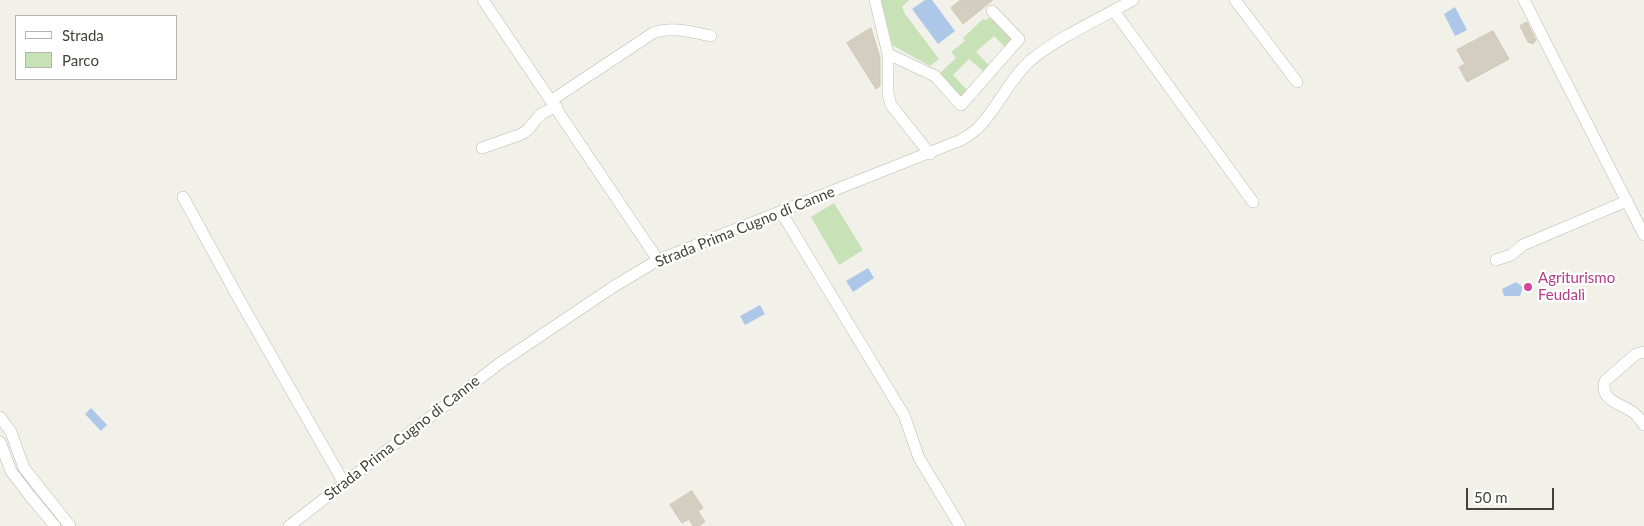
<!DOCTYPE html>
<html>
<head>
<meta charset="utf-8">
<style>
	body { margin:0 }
	#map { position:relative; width:1644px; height:526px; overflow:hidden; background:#f2f1e9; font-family:Lato,sans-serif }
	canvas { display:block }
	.legend { position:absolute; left:15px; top:15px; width:162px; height:65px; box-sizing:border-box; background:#fff; border:1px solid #b5b3af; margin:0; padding:6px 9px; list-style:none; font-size:15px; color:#454238 }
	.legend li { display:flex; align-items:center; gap:10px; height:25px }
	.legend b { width:25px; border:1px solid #b5b3af }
	.scale { position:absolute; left:1466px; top:488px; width:88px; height:22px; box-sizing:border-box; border:2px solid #454238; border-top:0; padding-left:6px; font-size:15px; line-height:18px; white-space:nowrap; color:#454238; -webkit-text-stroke:4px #fff; paint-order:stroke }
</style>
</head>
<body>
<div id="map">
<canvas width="1644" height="526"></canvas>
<ul class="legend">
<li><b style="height:6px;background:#fff"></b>Strada</li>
<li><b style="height:14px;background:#c8e2b7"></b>Parco</li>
</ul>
<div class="scale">50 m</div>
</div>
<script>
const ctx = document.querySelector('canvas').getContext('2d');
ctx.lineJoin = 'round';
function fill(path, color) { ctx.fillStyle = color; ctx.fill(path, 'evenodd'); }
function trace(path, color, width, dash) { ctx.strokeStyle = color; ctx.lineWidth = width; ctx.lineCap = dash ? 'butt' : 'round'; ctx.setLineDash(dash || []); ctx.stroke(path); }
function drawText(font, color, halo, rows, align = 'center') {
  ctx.font = font + ' Lato,sans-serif'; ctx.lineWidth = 4.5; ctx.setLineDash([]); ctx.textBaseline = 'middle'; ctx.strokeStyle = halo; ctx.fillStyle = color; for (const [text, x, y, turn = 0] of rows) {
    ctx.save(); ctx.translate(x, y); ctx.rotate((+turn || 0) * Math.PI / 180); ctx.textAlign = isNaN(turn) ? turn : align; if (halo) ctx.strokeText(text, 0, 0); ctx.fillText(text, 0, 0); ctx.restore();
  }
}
fill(new Path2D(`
	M881,0H909L902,7L905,14L939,59L930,66L892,45Z
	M989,18L996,22L1013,40L1006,48L994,36L976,52L990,66L984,72L969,59L953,75L967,90L961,98L939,74L956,58L951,52L965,41L963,38L983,19L986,20Z
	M834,203L863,250L839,265L811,217Z`), '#c8e2b7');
fill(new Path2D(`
	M925,0H932L955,31L938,44L912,9Z
	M1455,7L1467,30L1455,36L1444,14Z
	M868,268L874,278L853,292L846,281Z
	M1516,282L1523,287L1520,296H1504L1502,289Z
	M760,305L765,314L745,325L740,316Z
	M91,408L107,425L101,431L85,414Z`), '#adc7e8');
const building = new Path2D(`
	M961,0H993L963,24L951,8Z
	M1527,22L1536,40L1533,44L1528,42L1520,26Z
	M871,28L880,58V86L876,89L847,43Z
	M1493,31L1509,59L1467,82L1459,67L1465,64L1457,50Z
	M692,491L703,508L698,511L705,522L699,526H693L689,519L682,523L670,505Z`);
fill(building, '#d3cec0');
trace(building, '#cdc7b4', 1);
const minor = new Path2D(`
	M483,0L658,260
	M875,0L888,54V94L891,105L930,154
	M1235,0L1297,82
	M1524,0L1644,235
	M1114,11L1253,202
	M888,54L935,76L961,105L1019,39L992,11
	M552,100L653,33C671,26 692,32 711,36
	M482,148L522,134C539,123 531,115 557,107
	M183,197L239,299L344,483
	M781,212L904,415L919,458L960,526
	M1496,260L1511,255L1523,245L1627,201
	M1644,352L1636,354L1605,381C1599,401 1621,403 1634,413C1638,416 1641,421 1644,425
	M0,417L11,432L24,468L70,526
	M0,442L11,471L30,496L55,526
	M289,526L500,363L613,287L658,260L961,140C966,137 972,133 977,129C998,108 1009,79 1031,60C1059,37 1101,18 1133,0`);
trace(minor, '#bdbaad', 12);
trace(minor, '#fff', 11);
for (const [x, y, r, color] of [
	[1528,287,5,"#d1479c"]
]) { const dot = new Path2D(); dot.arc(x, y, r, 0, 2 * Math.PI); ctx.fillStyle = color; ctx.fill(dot); trace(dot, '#fff', 2); }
drawText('15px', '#454238', '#fff', [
	["Strada Prima Cugno di Canne",745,227,-22],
	["Strada Prima Cugno di Canne",402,438,-38]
]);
drawText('15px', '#b23c85', '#fff', [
	["Agriturismo",1538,278],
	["Feudalì",1538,295]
], 'left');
</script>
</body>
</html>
